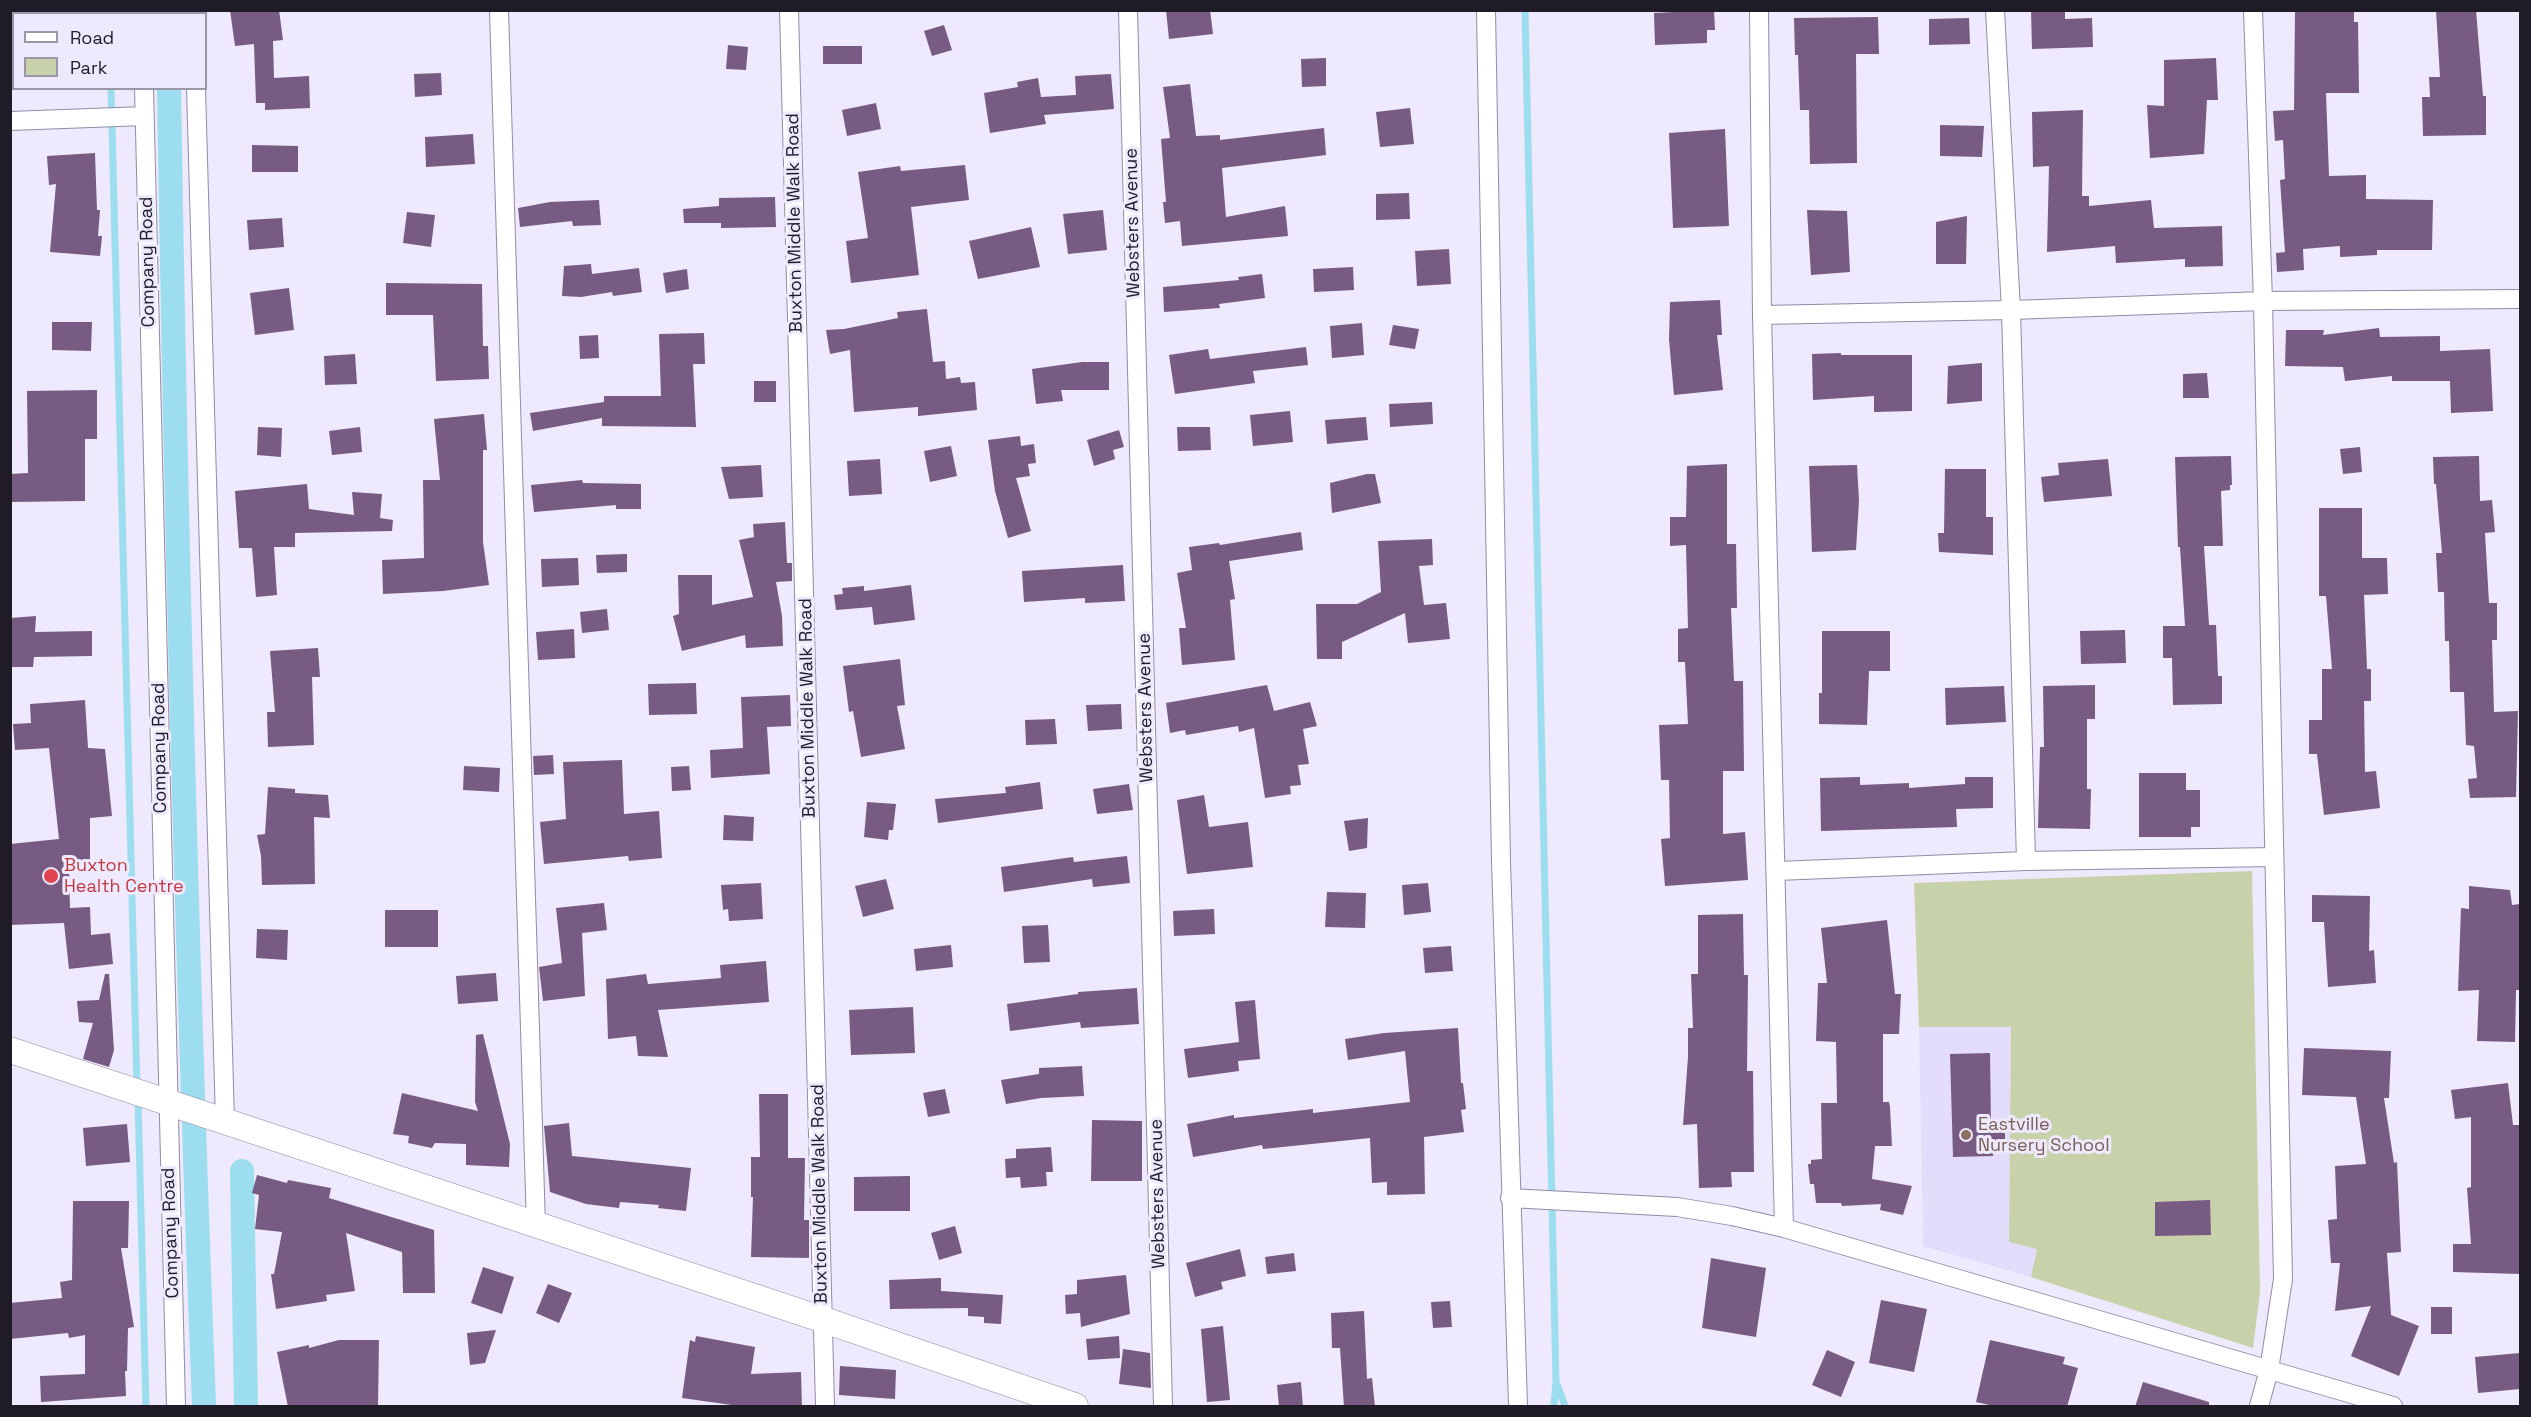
<!DOCTYPE html>
<html>
<head>
<meta charset="utf-8">
<style>
	body { margin:0 }
	#map { position:relative; width:2531px; height:1417px; overflow:hidden; background:#eee9fc; font-family:"Space Grotesk",sans-serif }
	canvas { display:block }
	.frame { position:absolute; inset:0; border:12px solid #1f1b27; pointer-events:none }
	.legend { position:absolute; left:12px; top:12px; width:195px; height:78px; box-sizing:border-box; background:#eee9fc; border:2px solid #9b97a7; margin:0; padding:8px 10px; list-style:none; font-size:18px; color:#1f1b27 }
	.legend li { display:flex; align-items:center; gap:12px; height:30px }
	.legend b { width:30px; border:2px solid #9b97a7 }
</style>
</head>
<body>
<div id="map">
<canvas width="2531" height="1417"></canvas>
<div class="frame"></div>
<ul class="legend">
<li><b style="height:8px;background:#fff"></b>Road</li>
<li><b style="height:16px;background:#c7d2ab"></b>Park</li>
</ul>
</div>
<script>
const ctx = document.querySelector('canvas').getContext('2d');
ctx.lineJoin = 'round';
function fill(path, color) { ctx.fillStyle = color; ctx.fill(path, 'evenodd'); }
function trace(path, color, width, dash) { ctx.strokeStyle = color; ctx.lineWidth = width; ctx.lineCap = dash ? 'butt' : 'round'; ctx.setLineDash(dash || []); ctx.stroke(path); }
function drawText(font, color, halo, rows, align = 'center') {
  ctx.font = font + ' "Space Grotesk",sans-serif'; ctx.lineWidth = 6; ctx.setLineDash([]); ctx.textBaseline = 'middle'; ctx.strokeStyle = halo; ctx.fillStyle = color; for (const [text, x, y, turn = 0] of rows) {
    ctx.save(); ctx.translate(x, y); ctx.rotate((+turn || 0) * Math.PI / 180); ctx.textAlign = isNaN(turn) ? turn : align; if (halo) ctx.strokeText(text, 0, 0); ctx.fillText(text, 0, 0); ctx.restore();
  }
}
fill(new Path2D(`
	M1919,1027H2011L2009,1242L2037,1248L2031,1277L1923,1246Z`), '#e4dcfb');
fill(new Path2D(`
	M2252,871L2260,1292L2253,1348L2031,1277L2037,1249L2009,1242L2011,1027H1919L1914,883Z`), '#c7d2ab');
trace(new Path2D(`
	M109,10V14
	M1525,10L1556,1381L1554,1406
	M111,88L137,1088
	M138,1099L146,1406
	M1557,1384L1565,1406`), '#9cddef', 7);
trace(new Path2D(`
	M167,10V14
	M169,88C176,528 187,967 204,1406
	M242,1171L246,1406`), '#9cddef', 24);
fill(new Path2D(`
	M230,10H279L283,40L273,41L274,78L309,76L310,108L265,110V103H256L254,44L235,46Z
	M1166,10H1210L1213,34L1169,39Z
	M1714,10L1715,30H1707V43L1655,45L1654,13Z
	M2031,10H2065V19L2092,18L2093,47L2032,49Z
	M2295,10H2354V22H2358L2359,93H2326L2329,176L2366,175V199L2433,200L2432,250H2377V255L2340,257V246L2303,249L2304,270L2277,272L2276,253L2285,252L2280,180L2285,179L2283,140L2275,141L2273,111L2294,110Z
	M2436,10H2476L2483,96H2486V135L2423,136L2422,97H2430L2429,77H2440Z
	M1878,17L1879,54H1856L1857,163L1810,164L1809,110H1800L1798,55H1795L1794,18Z
	M1969,18L1970,44L1929,45V19Z
	M944,25L952,50L932,56L924,31Z
	M728,45L748,47L746,70L726,69Z
	M823,46H862V64H823Z
	M1326,58V86L1302,87L1301,59Z
	M2216,58L2218,100H2207L2204,154L2150,158L2147,105L2164,106V60Z
	M441,73L442,95L415,97L414,74Z
	M1111,74L1114,109L1044,115L1046,124L990,133L984,93L1018,87L1017,82L1038,78L1041,97L1076,95L1075,76Z
	M1190,84L1196,136L1220,135V140L1324,128L1326,155L1222,168L1226,217L1285,206L1288,236L1182,246L1180,221L1165,223L1163,202H1166L1161,139L1170,138L1163,87Z
	M876,103L881,129L847,136L842,110Z
	M1410,108L1414,144L1380,147L1376,112Z
	M2083,110L2082,196H2089V206L2151,200L2154,228L2222,226L2223,266L2185,267V259L2116,263L2115,246L2047,252L2049,166L2033,167L2032,112Z
	M1940,125L1984,126L1982,157L1940,156Z
	M1725,129L1729,226L1673,228L1669,133Z
	M473,134L475,164L426,167L425,137Z
	M252,145L298,146V172H252Z
	M95,153L97,210H100L98,236H102L100,256L50,252L56,184L49,185L47,156Z
	M965,165L969,200L911,207L919,275L851,283L846,241L868,238L858,172L900,166L901,171Z
	M1409,193L1410,219L1376,220V194Z
	M775,197L776,227L721,228V223H684L683,209L719,206V198Z
	M599,200L601,225L573,226L572,221L520,227L518,208L550,202Z
	M1103,210L1107,250L1068,254L1063,214Z
	M1807,210L1847,211L1850,272L1811,275Z
	M407,212L435,215L431,247L403,243Z
	M1967,216L1966,264H1936V222Z
	M282,218L284,247L249,250L247,220Z
	M1031,227L1040,267L978,279L969,241Z
	M1449,249L1451,284L1417,286L1415,251Z
	M591,264L592,274L639,268L642,292L613,296L612,292L581,297L562,296L564,266Z
	M1353,267L1354,290L1314,292L1313,269Z
	M687,269L689,289L666,293L663,273Z
	M1262,274L1265,298L1219,304L1220,308L1164,312L1163,287L1239,280L1238,277Z
	M386,283L482,284L483,346H488L489,379L436,381L433,315H386Z
	M289,288L294,330L255,335L250,293Z
	M1720,300L1722,335H1717L1723,390L1674,395L1669,340L1670,302Z
	M927,309L933,362L945,361L946,379L960,377L961,383L975,382L977,410L918,416V407L854,412L850,350L830,354L826,330L844,329L898,318L897,312Z
	M52,322H92L91,351L52,350Z
	M1362,323L1364,355L1332,358L1330,326Z
	M1393,325L1419,329L1415,349L1389,345Z
	M2379,328L2380,337L2440,336V351L2490,349L2493,411L2451,413L2450,381H2392V376L2345,381L2343,367L2285,366L2286,330H2324L2323,335Z
	M704,333L705,364H693L696,427L602,426V418L533,431L530,413L604,402V396H661L659,334Z
	M598,335L599,358L580,359L579,336Z
	M1306,347L1308,365L1253,371L1255,383L1175,394L1169,355L1208,349L1210,359Z
	M1841,353V355H1912V411L1874,412V396L1813,400L1812,354Z
	M355,354L357,384L325,385L324,356Z
	M1082,362H1109V390H1061L1063,401L1036,404L1032,369Z
	M1982,363V401L1947,404L1948,366Z
	M2207,373L2209,398H2183V374Z
	M754,381H776V402H754Z
	M97,390V439H85V501L10,502V474L28,473L27,391Z
	M1432,402L1433,424L1390,427L1389,404Z
	M1290,411L1293,442L1253,446L1250,415Z
	M484,414L487,450H483V542L489,585L443,591L383,594L382,560L424,558L423,480H440L434,419Z
	M1366,417L1368,440L1327,444L1325,420Z
	M258,427L282,428L281,457L257,455Z
	M360,427L362,452L332,455L329,431Z
	M1177,427H1210L1211,450L1178,451Z
	M1119,430L1124,447L1113,450L1115,459L1094,466L1087,440Z
	M1020,436L1021,446L1034,444L1036,463L1028,464L1030,476L1016,478L1031,531L1008,538L995,491L988,440Z
	M951,446L957,476L930,482L924,451Z
	M2360,447L2362,472L2343,474L2340,449Z
	M2231,456L2232,485H2230V490L2221,491L2223,546H2204L2209,625H2216L2218,676H2222V704L2173,705L2172,658H2163V626H2185L2180,547H2178L2175,457Z
	M2479,456L2480,501L2492,500L2495,532L2485,533L2489,603H2497V640H2492L2494,712L2518,711L2516,797L2470,798L2468,779L2477,778L2474,746L2466,745L2464,692H2450L2449,641H2445L2444,592H2438L2436,553H2442L2436,484H2434L2433,457Z
	M880,459L882,494L849,496L847,461Z
	M2108,459L2112,496L2044,502L2041,477L2059,475L2058,463Z
	M1727,464V544H1736L1737,608H1731L1734,681H1743L1744,771H1723V834L1745,832L1748,880L1665,886L1661,839L1670,838L1669,780H1661L1659,725L1688,724L1685,662H1678V629L1688,628L1686,545L1670,546V517H1686L1687,466Z
	M761,465L763,497L729,499L721,467Z
	M1857,465L1859,501L1856,550L1812,552L1809,466Z
	M1945,469H1986V517H1993V555L1939,552L1938,533H1944Z
	M1367,474H1375L1381,503L1332,513L1330,483Z
	M582,480L583,483L641,484V509H616V505L534,512L531,485Z
	M307,484L309,509L354,515L352,492L382,494L380,518L393,520L392,531L295,533V547H274L277,595L256,597L252,548H239L235,491Z
	M2319,508H2362V558H2387L2388,594L2364,595L2367,669H2371V701H2364L2365,772L2376,771L2380,808L2324,815L2317,754H2309V720H2322V669H2332L2326,596H2319Z
	M785,522L787,563H792V581L776,582L782,616L783,646L746,648L745,635L682,651L673,616L679,614L678,575H712V605L753,597L739,540L754,537L753,524Z
	M1301,532L1303,550L1229,561L1235,599L1230,600L1235,660L1182,665L1179,628H1186L1177,573L1192,570L1189,547L1219,543L1220,545Z
	M1432,539L1433,565L1419,566L1424,605L1446,603L1450,639L1408,643L1405,613L1342,642V659H1317L1316,604H1357L1381,592L1378,541Z
	M627,554V572L597,573L596,555Z
	M578,558L579,585L542,587L541,559Z
	M1123,565L1125,601L1085,603V598L1024,602L1022,571Z
	M911,585L915,620L874,625L872,607L836,610L834,595L843,594L842,588L864,586V591Z
	M607,609L609,630L582,633L580,612Z
	M36,616L35,632L92,631V656L34,657L33,667H10V618Z
	M574,629L575,658L538,660L536,632Z
	M2125,630L2126,663L2081,664L2080,631Z
	M1822,631H1890V671H1869L1867,725L1819,724V693H1822Z
	M318,648L320,677H312L314,745L268,747L267,712H275L270,651Z
	M900,659L905,705L897,706L905,749L861,757L853,711L849,712L843,666Z
	M696,683L697,714L649,715L648,684Z
	M1267,685L1274,711L1310,702L1317,726L1303,729L1309,764L1298,765L1301,785L1290,786L1291,794L1265,798L1254,728L1239,732L1238,726L1186,735L1185,730L1170,733L1166,703Z
	M2095,685V719H2087V789H2091L2090,829L2038,828L2040,747H2044L2043,686Z
	M2004,686L2006,722L1946,725L1945,688Z
	M790,695L791,726L767,727L770,774L711,778L710,750L743,748L741,697Z
	M85,700L88,748L105,749L112,816L90,818V869H69L70,908L90,907L91,935L110,933L113,964L69,969L64,923L10,925V844L59,839L49,748L15,750L13,724L31,723L30,704Z
	M1121,704L1122,729L1088,731L1086,705Z
	M1055,719L1057,744L1026,745L1025,720Z
	M553,755L554,774L534,775L533,756Z
	M622,760L624,814L659,811L662,858L629,861L628,856L544,864L540,822L566,819L563,762Z
	M464,766L500,768L499,792L463,790Z
	M689,766L691,790L672,791L671,767Z
	M2139,773H2186V790H2200V827H2191V837H2139Z
	M1860,777V785L1909,783V788L1965,784V777H1993V808L1956,809L1957,827L1821,831L1820,778Z
	M1040,782L1043,809L938,823L935,799L1006,793L1005,787Z
	M1129,784L1133,810L1097,814L1093,789Z
	M268,787L295,789V793L328,795L330,818L314,817L315,884L262,885L261,856L257,835L265,834Z
	M1204,795L1209,827L1248,822L1253,867L1187,874L1177,800Z
	M867,802L896,804L893,830H889L888,840L864,837Z
	M724,815L754,817L753,841L723,840Z
	M1368,818L1367,848L1349,851L1344,821Z
	M1127,856L1130,883L1093,887L1092,879L1004,892L1001,867L1073,857L1074,862Z
	M886,879L894,909L863,917L855,886Z
	M761,883L763,919L729,921L728,909L723,910L721,885Z
	M1428,883L1431,912L1404,915L1402,885Z
	M2469,886L2510,890L2512,905L2520,904V990H2516L2515,1042L2477,1041L2479,990L2458,991L2461,908L2469,909Z
	M1327,892L1366,893L1365,928L1325,927Z
	M2312,895L2370,896L2369,951L2374,950L2376,983L2328,987L2324,922H2312Z
	M604,903L607,930L582,933L585,996L543,1001L539,967L562,963L556,908Z
	M1214,909L1215,934L1174,936L1173,911Z
	M385,910H438V947H385Z
	M1743,914L1744,975H1748L1747,1071H1753L1754,1172H1731L1732,1187L1699,1188L1697,1124L1683,1125L1688,1057V1028H1693L1691,974H1698V915Z
	M1887,920L1895,994H1901L1899,1034H1883V1102H1889L1890,1107L1892,1146H1875L1872,1179L1912,1186L1903,1215L1880,1210L1881,1204L1842,1206L1841,1203H1816L1814,1184H1810L1808,1164H1811V1160L1822,1159L1821,1103H1837L1836,1042L1816,1041L1818,983H1827L1821,928Z
	M1048,925L1050,962L1024,963L1022,926Z
	M257,929L288,930L287,960L256,958Z
	M951,945L953,967L916,971L914,949Z
	M1451,946L1453,971L1425,973L1423,948Z
	M766,961L769,1002L658,1010L668,1057L638,1056L636,1036L608,1039L606,979L646,974L648,984L721,978L720,965Z
	M496,973L498,1001L458,1004L456,976Z
	M105,974H109L114,1050L109,1067L83,1059L93,1023L79,1022L77,1001L99,1000Z
	M1137,988L1139,1024L1081,1028L1080,1022L1010,1031L1007,1004L1078,994V992Z
	M1255,1000L1260,1059L1238,1061L1239,1071L1188,1078L1184,1049L1239,1042L1235,1002Z
	M913,1007L915,1053L851,1055L849,1010Z
	M1458,1028L1461,1083H1463L1466,1109L1461,1110L1464,1132L1424,1137L1425,1194L1387,1195V1182L1372,1183L1370,1138L1263,1149L1262,1145L1193,1157L1187,1124L1234,1115V1118L1313,1109V1113L1410,1102L1405,1051L1348,1060L1345,1039L1384,1033Z
	M483,1034L510,1144L509,1167L466,1165V1144L435,1143L432,1148L408,1143L409,1136L393,1134L402,1093L478,1111L475,1102L476,1035Z
	M2304,1048L2391,1051L2389,1098H2384L2394,1163L2397,1162L2401,1252L2387,1253L2391,1315L2419,1326L2399,1376L2351,1356L2371,1306L2335,1311L2340,1263H2331L2328,1220L2337,1219L2335,1166L2366,1164L2356,1097L2302,1095Z
	M1990,1053L1991,1126H2005V1144H1993V1156L1953,1157L1950,1054Z
	M1082,1066L1084,1096L1041,1098L1006,1104L1001,1080L1039,1074V1068Z
	M2508,1083L2513,1125H2520V1274L2453,1272V1244H2471L2467,1188L2471,1187V1117L2455,1119L2451,1090Z
	M945,1089L950,1113L928,1117L923,1093Z
	M759,1094H788V1158H805L804,1220H809V1258L751,1257L753,1197H751V1157H760Z
	M1092,1120L1142,1121V1181H1091Z
	M569,1123L572,1156L691,1168L686,1211L658,1208L659,1205L620,1202L619,1208L586,1204L550,1192L544,1126Z
	M127,1124L130,1162L86,1166L83,1128Z
	M1051,1147L1053,1172H1046L1047,1186L1021,1188L1020,1177L1006,1178L1005,1159L1016,1158V1149Z
	M257,1175L287,1183L288,1180L331,1188L329,1198L434,1230L435,1293H403L402,1252L346,1233L355,1291L326,1295L327,1301L276,1309L271,1274H274L282,1232L255,1229L259,1195L252,1193Z
	M910,1176V1211H854V1177Z
	M2210,1200L2211,1235L2155,1236V1202Z
	M73,1201H129L128,1248H121L134,1327L128,1328L127,1371H125L126,1396L41,1402L40,1376L85,1374V1335L69,1338L68,1333L10,1339V1303L62,1298L60,1282L72,1280Z
	M955,1226L962,1253L939,1260L931,1233Z
	M1240,1249L1246,1276L1221,1282L1223,1289L1195,1297L1186,1263Z
	M1294,1253L1296,1271L1267,1274L1265,1257Z
	M1711,1258L1766,1268L1756,1337L1702,1328Z
	M483,1267L514,1277L502,1314L471,1303Z
	M1126,1275L1130,1314L1081,1327L1080,1313L1066,1314L1065,1295L1077,1294V1280Z
	M941,1278V1291L1003,1295L1001,1324L984,1323V1317L968,1316V1308L890,1309L889,1280Z
	M548,1284L572,1293L559,1323L536,1313Z
	M1881,1300L1927,1309L1914,1372L1869,1363Z
	M1450,1301L1452,1327L1433,1328L1431,1302Z
	M2431,1307H2452V1334H2431Z
	M1364,1311L1367,1379L1372,1378L1375,1407H1344L1340,1348H1332L1331,1313Z
	M1223,1326L1230,1400L1207,1402L1201,1329Z
	M496,1330L485,1363L470,1365L467,1333Z
	M696,1336L755,1347L751,1374L801,1372L802,1407H746L682,1398L690,1340L695,1342Z
	M1119,1336L1120,1358L1088,1360L1086,1339Z
	M339,1340H379L378,1407H288L277,1352L309,1345V1348Z
	M1990,1340L2065,1357L2063,1364L2078,1368L2067,1407H1998L1976,1402Z
	M1123,1349L1150,1353L1151,1388L1119,1384Z
	M1827,1350L1855,1362L1841,1397L1812,1385Z
	M2520,1353V1389L2478,1393L2475,1357Z
	M840,1366L896,1370L895,1399L839,1395Z
	M1301,1382L1303,1407H1279L1277,1385Z
	M2143,1382L2209,1402V1407H2135Z`), '#775b83');
const minor = new Path2D(`
	M143,10V14
	M194,10V14
	M499,10L536,1226
	M789,10L825,1406
	M1128,10L1163,1406
	M1486,10L1501,861L1518,1406
	M1759,10L1762,315L1784,1228
	M1995,10L2011,310L2026,861
	M2253,10L2263,301L2283,1279L2269,1370L2259,1406
	M144,88L176,1406
	M196,88L225,1122
	M10,121L145,116
	M1762,315L2011,310L2263,301L2520,299
	M1777,871L2026,861L2273,857
	M1510,1198L1677,1207L1732,1216L1784,1228L2393,1406`);
const secondary = new Path2D(`
	M10,1050L824,1320L1075,1406`);
trace(minor, '#928aa7', 20);
trace(secondary, '#928aa7', 27);
trace(minor, '#fff', 18);
trace(secondary, '#fff', 26);
for (const [x, y, r, color] of [
	[51,876,8,"#e0444e"],
	[1966,1135,6,"#8d6e63"]
]) { const dot = new Path2D(); dot.arc(x, y, r, 0, 2 * Math.PI); ctx.fillStyle = color; ctx.fill(dot); trace(dot, '#eee9fc', 2); }
drawText('18px', '#1f1b27', '#eee9fc', [
	["Buxton Middle Walk Road",795,223,-91],
	["Websters Avenue",1133,223,-91],
	["Company Road",148,262,-91],
	["Buxton Middle Walk Road",808,708,-91],
	["Websters Avenue",1146,708,-91],
	["Company Road",160,748,-91],
	["Buxton Middle Walk Road",820,1194,-91],
	["Websters Avenue",1158,1194,-91],
	["Company Road",171,1233,-92]
]);
drawText('18px', '#be3a42', '#eee9fc', [
	["Buxton",64,866],
	["Health Centre",64,887]
], 'left');
drawText('18px', '#785e54', '#eee9fc', [
	["Eastville",1978,1125],
	["Nursery School",1978,1146]
], 'left');
</script>
</body>
</html>
